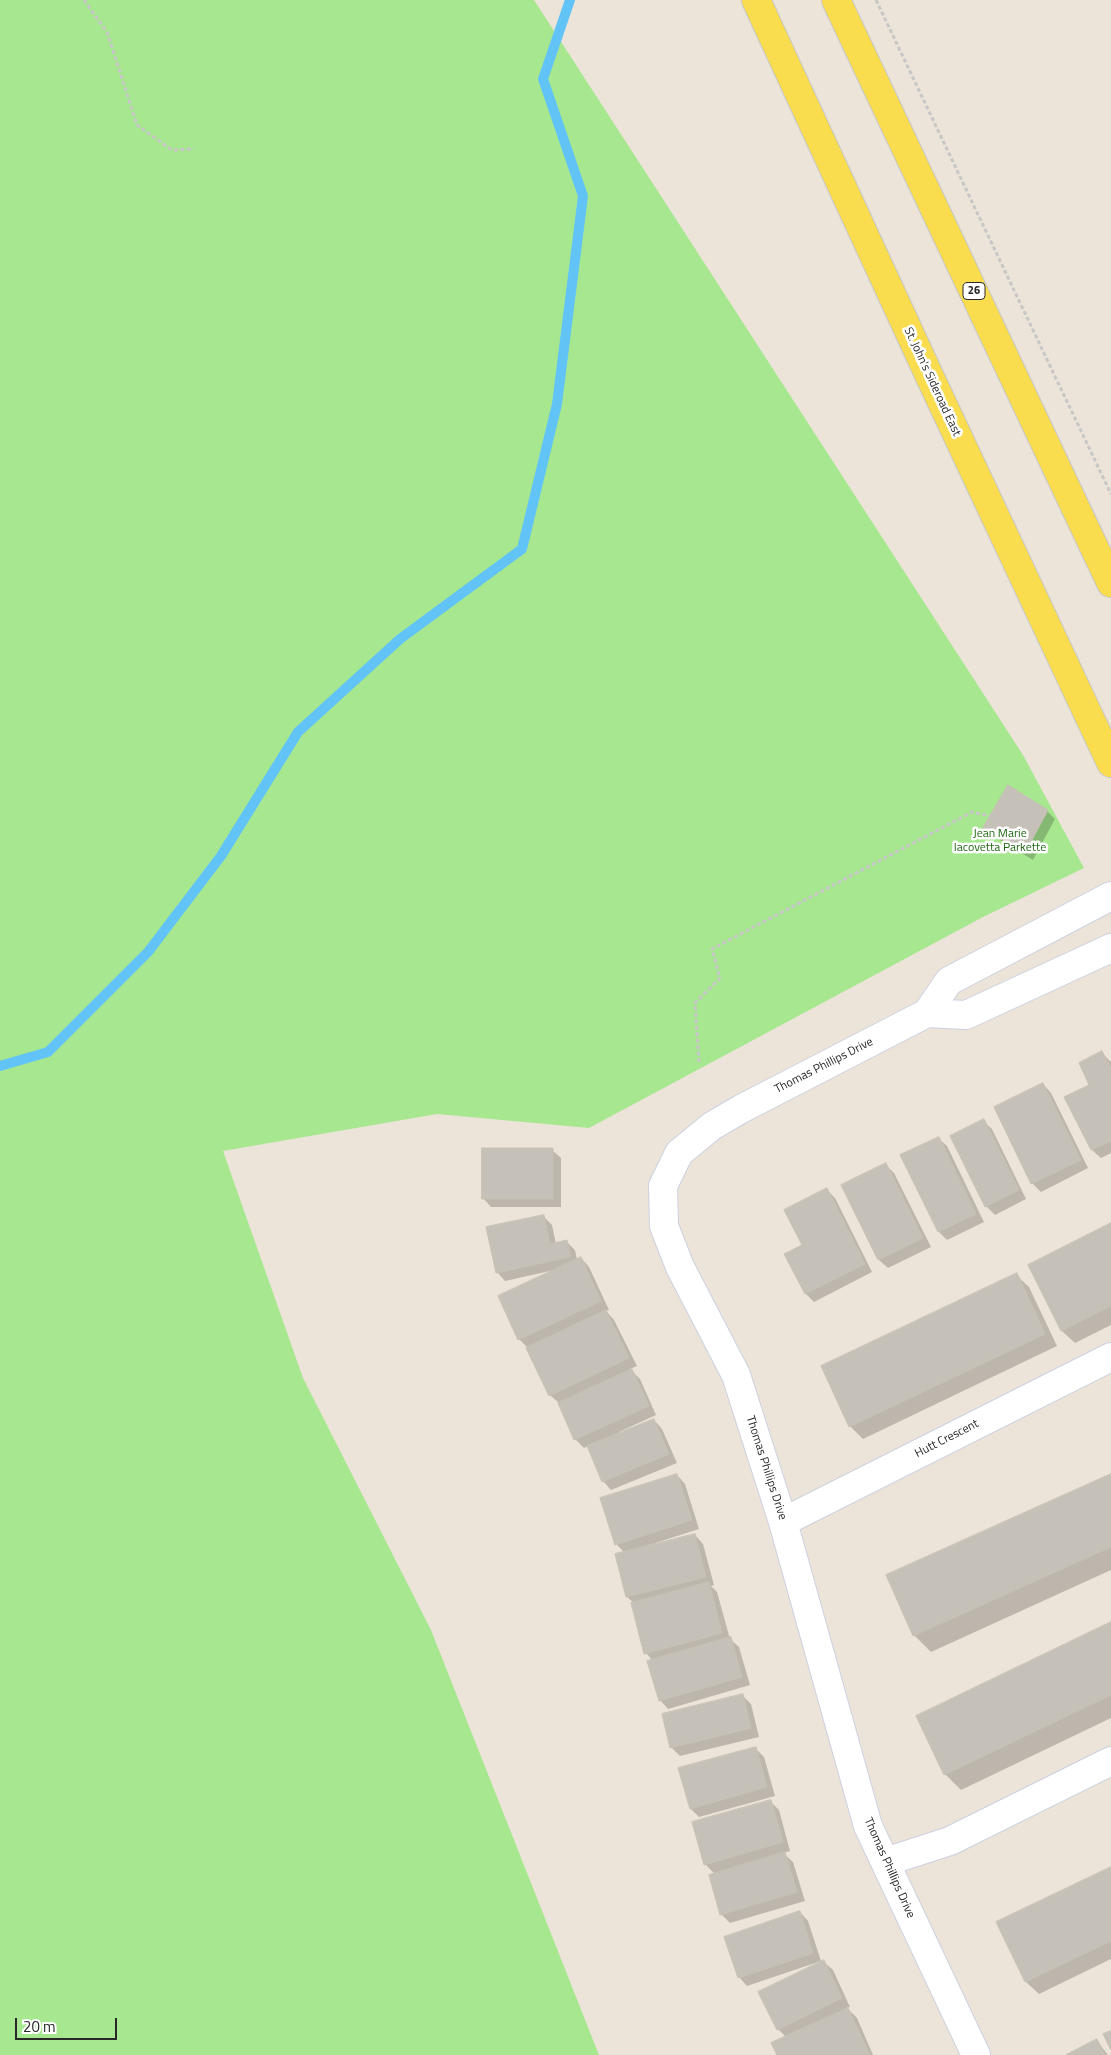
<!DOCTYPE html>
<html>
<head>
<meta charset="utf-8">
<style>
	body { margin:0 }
	#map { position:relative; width:1111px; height:2055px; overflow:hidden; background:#ece4d8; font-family:"Titillium Web",sans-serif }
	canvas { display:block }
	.scale { position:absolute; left:15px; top:2018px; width:102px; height:22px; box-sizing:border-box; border:2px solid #282828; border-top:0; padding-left:6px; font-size:15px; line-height:18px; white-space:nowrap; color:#282828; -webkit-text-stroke:4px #fff; paint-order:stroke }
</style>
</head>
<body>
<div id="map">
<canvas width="1111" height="2055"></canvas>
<div class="scale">20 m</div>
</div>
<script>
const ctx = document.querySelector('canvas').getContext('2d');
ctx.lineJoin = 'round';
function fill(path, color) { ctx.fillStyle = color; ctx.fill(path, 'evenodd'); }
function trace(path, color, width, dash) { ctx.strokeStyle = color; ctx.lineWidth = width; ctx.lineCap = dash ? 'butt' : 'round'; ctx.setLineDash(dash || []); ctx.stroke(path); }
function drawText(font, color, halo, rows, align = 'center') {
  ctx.font = font + ' "Titillium Web",sans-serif'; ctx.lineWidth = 5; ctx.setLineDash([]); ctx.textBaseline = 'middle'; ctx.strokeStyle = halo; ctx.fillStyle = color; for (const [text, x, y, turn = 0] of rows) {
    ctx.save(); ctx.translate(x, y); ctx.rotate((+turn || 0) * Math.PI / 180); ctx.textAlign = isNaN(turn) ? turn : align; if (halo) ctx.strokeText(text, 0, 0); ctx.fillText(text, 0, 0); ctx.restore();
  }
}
fill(new Path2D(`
	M0,0H534L1023,755L1084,868L983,917L589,1128L437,1114L223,1151L303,1378L431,1630L599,2055H0Z`), '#a7e790');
fill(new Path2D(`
	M1047,811L1055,819L1033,860L993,836L985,828Z
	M1102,1053L1111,1062V1153L1101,1158L1092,1150L1066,1098L1091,1085Z
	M1043,1084L1051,1093L1088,1168L1041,1192L1032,1183Z
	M983,1121L992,1129L1026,1199L995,1215L986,1206Z
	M938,1138L947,1146L984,1222L947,1240L939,1232Z
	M552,1150L561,1158V1207H491L483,1198Z
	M885,1164L894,1173L931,1247L888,1268L879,1260L843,1186Z
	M827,1190L835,1198L872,1272L814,1302L806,1294L803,1245Z
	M544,1217L552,1225L556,1244L566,1241L575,1250L577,1260L581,1258L589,1267L609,1310L606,1311L614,1320L637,1366L630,1369L640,1379L656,1415L619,1432L620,1434L654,1420L662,1429L677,1463L611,1490L603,1481L588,1446L584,1448L576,1440L559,1403L550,1395L528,1348L519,1339L550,1271L505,1281L497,1272Z
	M1111,1224V1325L1075,1343L1062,1331L1030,1265Z
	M1016,1275L1029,1287L1057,1346L863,1439L850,1426Z
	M677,1475L685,1484L699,1529L646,1546L647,1548L695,1535L703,1544L714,1585L711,1586L717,1592L730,1639L739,1647L750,1685L668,1709L660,1700L653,1661L646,1653L634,1603L627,1597L617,1555L625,1553L616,1544Z
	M1111,1475V1570L931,1652L914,1635Z
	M1111,1623V1718L961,1790L945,1774Z
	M742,1695L751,1704L759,1737L680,1756L671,1747Z
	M755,1748L764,1757L775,1796L699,1817L691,1809Z
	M770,1801L779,1810L790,1851L783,1853L793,1862L805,1901L730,1923L721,1914L715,1874L705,1864Z
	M1111,1869V1959L1039,1994L1026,1982L998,1923Z
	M800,1912L808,1921L821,1961L747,1986L739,1977Z
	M824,1962L833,1970L850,2007L847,2008L857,2018L873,2055H778L786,2037L778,2029Z
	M1097,2041L1108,2055H1069Z`), '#0003');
trace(new Path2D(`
	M0,1066L48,1052L148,952L221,856L298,732L400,639L522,549L557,404L583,196L543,79L570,0`), '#62c4f6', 10);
const building = new Path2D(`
	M1008,785L1048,810L1025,853L983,828Z
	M1102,1051L1111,1068V1141L1091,1150L1064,1097L1089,1085L1079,1063Z
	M1043,1083L1081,1160L1031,1184L994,1107Z
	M984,1119L1019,1190L985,1207L950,1136Z
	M939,1137L976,1214L938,1232L900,1155Z
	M482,1148H553V1199H482Z
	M886,1163L923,1238L878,1260L841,1185Z
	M827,1188L865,1264L805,1294L784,1254L802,1245L784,1210Z
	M544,1215L550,1244L567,1240L570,1257L496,1273L486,1227Z
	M1111,1223V1306L1061,1331L1028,1265Z
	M581,1257L601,1301L518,1340L498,1296Z
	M1017,1273L1045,1334L849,1427L821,1366Z
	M606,1310L629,1358L549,1396L526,1348Z
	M632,1369L649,1406L574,1440L558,1403Z
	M654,1419L669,1454L602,1482L587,1446Z
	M677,1474L692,1520L615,1545L600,1498Z
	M1111,1474V1547L913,1636L886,1575Z
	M695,1534L706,1577L626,1597L615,1554Z
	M709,1582L722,1633L644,1654L631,1603Z
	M1111,1622V1695L944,1775L916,1716Z
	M731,1637L742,1677L659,1701L647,1661Z
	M743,1694L751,1728L670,1748L662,1714Z
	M756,1747L767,1787L690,1809L678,1768Z
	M771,1800L783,1842L704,1865L692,1822Z
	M785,1852L797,1892L720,1915L709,1875Z
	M1111,1867V1941L1025,1982L996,1922Z
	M800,1911L813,1953L738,1978L724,1937Z
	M824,1960L842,1998L777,2030L758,1992Z
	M848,2008L870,2055H777L771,2043Z
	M1111,2031V2050L1103,2034Z
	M1097,2039L1105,2055H1066Z`);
fill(building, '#c6c1b8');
trace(building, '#c7c1b2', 1);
const minor = new Path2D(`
	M927,1013L966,1015L1111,948
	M783,1522L1111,1357
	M885,1862L950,1841L1111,1761
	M976,2055L868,1826L783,1522L736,1375L680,1267L664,1226L663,1186L679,1153L712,1126L741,1109L927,1013L949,981L1111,896`);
const major = new Path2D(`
	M756,0L929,375L1111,763
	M836,0L1111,583`);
trace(minor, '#cdd0e2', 30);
trace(major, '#c7c7c7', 30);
trace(new Path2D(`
	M84,0L107,32L137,125L172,150L194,149
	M876,0L1111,494
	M699,1062L695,1003L720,978L712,949L972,812L990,816`), '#c7c7c7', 3, [4, 2.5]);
trace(minor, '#fff', 28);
trace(major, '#f9dd4f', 28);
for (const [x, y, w] of [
	[974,291,22]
]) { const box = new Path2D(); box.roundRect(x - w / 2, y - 8.5, w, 17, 4); ctx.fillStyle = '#fff'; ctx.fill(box); trace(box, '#282828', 1); }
drawText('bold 11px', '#282828', null, [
	["26",974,291]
]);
drawText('12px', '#282828', '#fff', [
	["St. John's Sideroad East",932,382,65],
	["Thomas Phillips Drive",824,1066,-27],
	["Hutt Crescent",947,1439,-27],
	["Thomas Phillips Drive",766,1468,72],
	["Thomas Phillips Drive",889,1868,66]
]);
drawText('12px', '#206814', '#fff', [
	["Jean Marie",1000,834],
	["Iacovetta Parkette",1000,848]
]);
</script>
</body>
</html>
